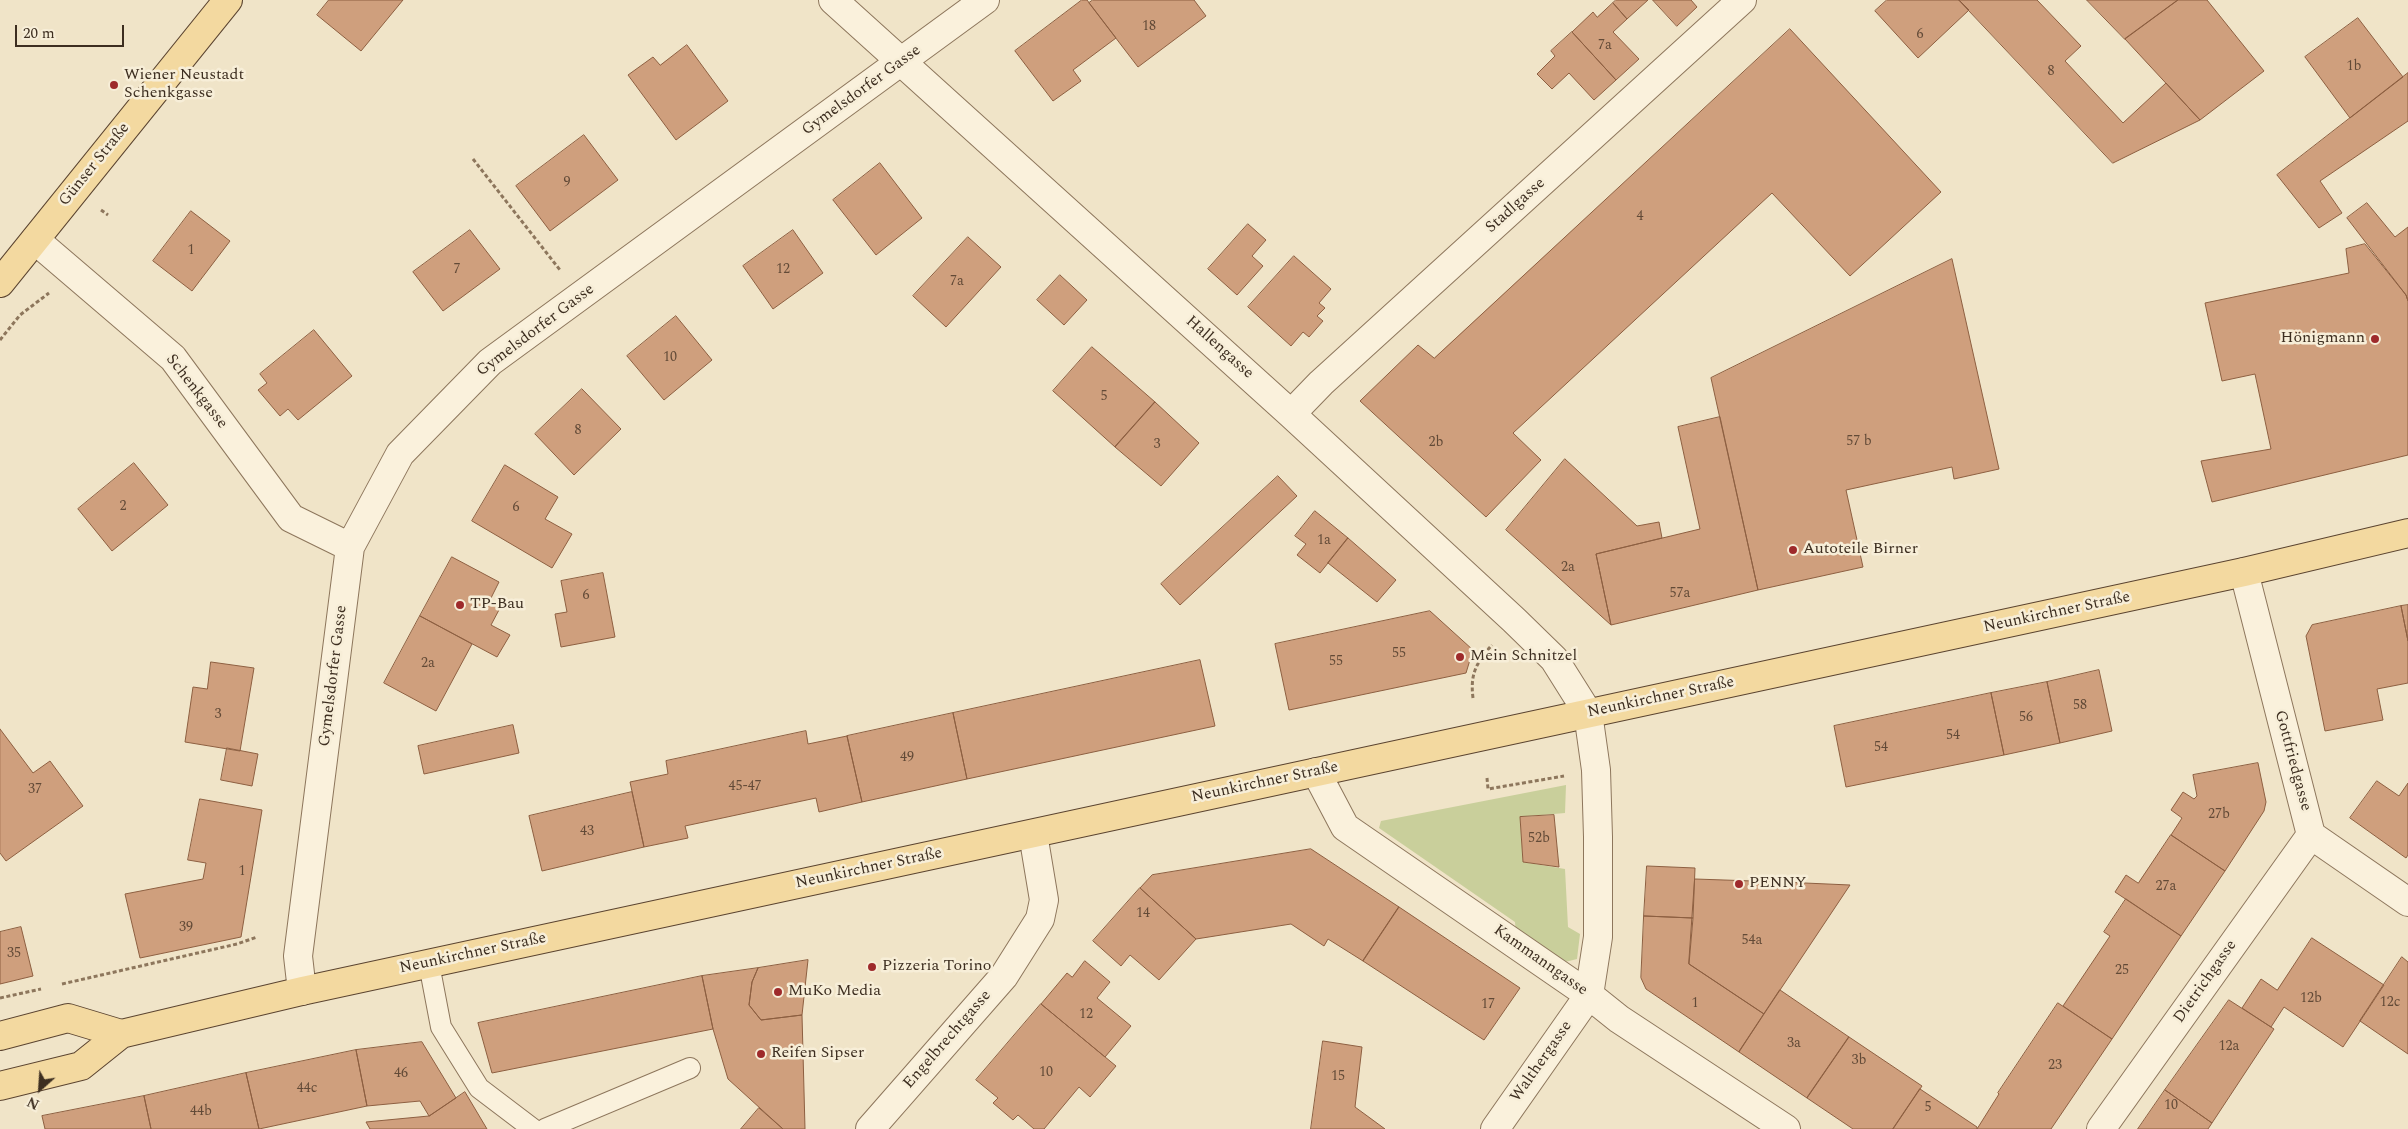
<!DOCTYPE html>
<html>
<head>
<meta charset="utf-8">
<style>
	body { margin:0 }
	#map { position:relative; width:2408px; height:1129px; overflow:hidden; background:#f0e4c8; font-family:Spectral,serif }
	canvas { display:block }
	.north { position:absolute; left:15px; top:1064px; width:50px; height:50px; -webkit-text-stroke:4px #f7eed8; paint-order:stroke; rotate:206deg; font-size:14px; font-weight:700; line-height:20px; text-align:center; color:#3d2e20 }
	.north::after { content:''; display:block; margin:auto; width:18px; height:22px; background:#3d2e20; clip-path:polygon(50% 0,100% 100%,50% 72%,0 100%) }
	.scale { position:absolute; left:15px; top:25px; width:109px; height:22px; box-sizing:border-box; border:2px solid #3d2e20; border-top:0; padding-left:6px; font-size:15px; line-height:18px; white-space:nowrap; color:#3d2e20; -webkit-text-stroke:4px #f7eed8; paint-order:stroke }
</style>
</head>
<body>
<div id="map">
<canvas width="2408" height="1129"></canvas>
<div class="north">N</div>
<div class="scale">20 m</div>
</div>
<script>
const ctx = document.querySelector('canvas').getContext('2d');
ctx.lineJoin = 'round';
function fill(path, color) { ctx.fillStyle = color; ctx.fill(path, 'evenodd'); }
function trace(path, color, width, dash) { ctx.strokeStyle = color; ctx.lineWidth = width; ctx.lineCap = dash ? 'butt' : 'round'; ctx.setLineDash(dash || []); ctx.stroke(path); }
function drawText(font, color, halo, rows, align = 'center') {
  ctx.font = font + ' Spectral,serif'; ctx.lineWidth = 5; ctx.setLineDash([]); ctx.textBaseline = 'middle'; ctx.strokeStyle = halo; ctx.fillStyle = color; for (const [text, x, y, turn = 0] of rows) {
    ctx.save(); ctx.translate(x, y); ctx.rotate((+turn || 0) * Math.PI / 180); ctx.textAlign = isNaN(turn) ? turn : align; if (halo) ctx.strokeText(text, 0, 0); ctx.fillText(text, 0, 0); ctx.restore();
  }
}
fill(new Path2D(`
	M1566,785L1565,813L1520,817L1523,862L1565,869L1568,927L1580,934L1577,959L1561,963L1516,935L1515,922L1379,828L1381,821Z`), '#c9cf9b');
const building = new Path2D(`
	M329,0H403L361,51L317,15Z
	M1082,0H1087L1116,38L1073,70L1081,81L1053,101L1015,51Z
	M1093,0H1194L1206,16L1138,67L1089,3Z
	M1616,0H1648L1627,19L1613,3Z
	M1653,0H1691L1697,7L1677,26Z
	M1887,0H1959L1969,10L1918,58L1875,11Z
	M1959,0H2037L2081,46L2065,61L2123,123L2166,83L2200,120L2113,163Z
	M2087,0H2178L2125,39Z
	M2178,0H2207L2264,71L2200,120L2125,39Z
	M1613,3L1627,19L1613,32L1639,59L1616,80L1572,32L1593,12L1597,17Z
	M2358,18L2403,77L2350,118L2305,57Z
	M1790,29L1941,192L1850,276L1772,193L1513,433L1541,460L1486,517L1360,401L1418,345L1434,358Z
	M1572,32L1616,80L1594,100L1569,73L1552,89L1537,74L1555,56L1551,51Z
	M687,45L728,101L676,140L628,75L653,57L660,65Z
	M2408,73V121L2320,181L2342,213L2319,228L2277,175Z
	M584,135L618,180L550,231L516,186Z
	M880,163L922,218L876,255L833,200Z
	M2367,203L2395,237L2408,227V301L2406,295L2347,218Z
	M191,211L230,241L192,291L153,261Z
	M1248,224L1266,240L1252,256L1263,266L1237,295L1208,269Z
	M470,230L500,269L443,311L413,272Z
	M793,230L823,273L773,309L743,266Z
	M968,237L1001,267L946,327L913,296Z
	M2365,244L2406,295L2408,301V455L2212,502L2201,461L2271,449L2255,374L2222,381L2205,303L2349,273L2346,249Z
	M1294,256L1331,289L1319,303L1325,308L1317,316L1323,321L1309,337L1303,332L1291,346L1248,307Z
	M1952,259L1999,469L1954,479L1952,467L1846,490L1863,567L1758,590L1711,378Z
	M1060,275L1087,300L1064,325L1037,300Z
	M676,316L712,360L664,400L627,356Z
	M314,330L352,376L298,420L288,409L280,416L258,390L267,383L260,374Z
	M1092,347L1155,402L1115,447L1053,391Z
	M582,389L621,429L574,475L535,434Z
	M1155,402L1199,443L1161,486L1115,447Z
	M1720,417L1758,590L1611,625L1596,554L1700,529L1678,427Z
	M1565,459L1637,526L1659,522L1662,538L1596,554L1611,625L1506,530Z
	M134,463L168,505L112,551L78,509Z
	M505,465L558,497L545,519L572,534L552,568L472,521Z
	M1278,476L1297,496L1180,605L1161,584Z
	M1315,511L1348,538L1320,573L1297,555L1306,544L1295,536Z
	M1348,538L1396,580L1377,602L1328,563Z
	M452,557L499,582L489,602L500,608L491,625L510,635L497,657L420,616Z
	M603,573L615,637L561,647L555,614L567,612L561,581Z
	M2408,605V641L2401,606Z
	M2401,606L2408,641V683L2377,689L2383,720L2325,731L2306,636L2312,625Z
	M1430,611L1473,650L1466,673L1289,710L1275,644Z
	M420,616L472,644L436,711L384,683Z
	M1200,660L1215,726L967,779L953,713Z
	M211,662L254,668L240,751L185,742L193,687L207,689Z
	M2099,670L2112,731L2060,743L2047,682Z
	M2047,682L2060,743L2004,755L1991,693Z
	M1991,693L2004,755L1846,787L1834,726Z
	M953,713L967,779L862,802L847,736Z
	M513,725L519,753L424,774L418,746Z
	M0,729L33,773L50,761L83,806L6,861L0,853Z
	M806,731L808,744L847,736L862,802L819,812L816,798L685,826L688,838L644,847L630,782L668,774L666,761Z
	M227,748L258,754L252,786L221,780Z
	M2258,763L2266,802L2264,811L2225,871L2171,835L2182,818L2171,810L2183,792L2194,799L2197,796L2193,775Z
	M2377,781L2399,796L2408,783V855L2406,858L2350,818Z
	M632,792L644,847L542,871L529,816Z
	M200,799L262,810L241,937L140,958L125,894L203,879L206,863L188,860Z
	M1554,815L1559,867L1523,862L1520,817Z
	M2171,835L2225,871L2181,936L2115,892L2126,875L2138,883Z
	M1311,849L1399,907L1363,961L1328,939L1324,946L1291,924L1196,939L1140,888L1152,875Z
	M1647,866L1695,868L1693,918L1644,916Z
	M1695,879L1782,882L1850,885L1764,1014L1689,964Z
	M1140,888L1196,939L1159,980L1130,955L1121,966L1093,941Z
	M2126,899L2181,936L2112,1039L2063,1006L2110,936L2104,932Z
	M1399,907L1520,988L1484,1040L1363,961Z
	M1644,916L1693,918L1689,964L1764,1014L1739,1052L1646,989L1641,978Z
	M21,927L33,976L0,984V932Z
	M2312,938L2384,985L2343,1047L2284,1007L2271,1027L2242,1008L2261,979L2277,990Z
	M2402,957L2408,962V1054L2360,1021Z
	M808,960L802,1015L761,1020L749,1005L752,982L758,968Z
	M1085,961L1110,982L1097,998L1131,1026L1105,1057L1041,1004L1067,973L1072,977Z
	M758,968L752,982L749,1005L761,1020L802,1015L805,1129H783L728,1079L713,1029L702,976Z
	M702,976L713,1029L492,1073L478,1023Z
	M1780,990L1849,1037L1807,1098L1739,1052Z
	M2229,1000L2274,1029L2212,1123L2165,1090Z
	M2058,1003L2112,1039L2051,1129H1977L1999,1094L1998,1093Z
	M1041,1004L1116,1066L1090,1097L1079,1087L1044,1129H1034L1018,1115L1013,1120L993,1103L998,1098L976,1080Z
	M1849,1037L1922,1086L1893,1129H1853L1807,1098Z
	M1323,1041L1362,1047L1355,1107L1385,1129H1311Z
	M422,1042L456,1098L429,1116L420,1101L367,1106L356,1050Z
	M356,1050L367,1106L259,1129L246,1073Z
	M246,1073L259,1129H151L144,1096Z
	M1920,1089L1977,1127V1129H1893Z
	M2165,1090L2212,1123L2208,1129H2138Z
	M465,1092L487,1129H370L366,1122L429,1116Z
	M144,1096L151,1129H45L42,1116Z
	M759,1108L783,1129H741Z`);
fill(building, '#cf9f7d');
trace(building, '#8d5f41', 1);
const lane = new Path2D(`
	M429,964L441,1027L479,1088L533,1129
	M545,1129L690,1068`);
const street = new Path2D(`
	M833,0L1291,414L1514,620L1554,659L1588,713L1596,770L1598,837V937L1589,995L1495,1129
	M35,240L173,358L291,518L350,547
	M1291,414L1321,383L1742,0
	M2244,572L2311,835L2408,902
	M1316,772L1345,827L1589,995L1619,1019L1786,1129
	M302,991L298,956L350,547L400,454L490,362L985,0
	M870,1129L1004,976L1040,919L1044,900L1033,834
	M2101,1129L2311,835`);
const primary = new Path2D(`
	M0,283L228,0
	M0,1036L68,1018L121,1034
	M0,1086L81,1066L121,1034L302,991L2244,572L2408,533`);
trace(lane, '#8d765c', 22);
trace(street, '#8d765c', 30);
trace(primary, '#5b4430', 30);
trace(new Path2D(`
	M473,159L560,270
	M101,210L108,215
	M0,340L20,315L49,293
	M1473,698C1470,674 1476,663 1492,645
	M1487,778L1488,789L1564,776
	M62,984L237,944L257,937
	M0,998L41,989`), '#8d765c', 3, [4, 2.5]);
trace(lane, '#faf1dc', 20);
trace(street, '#faf1dc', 28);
trace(primary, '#f3d9a0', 28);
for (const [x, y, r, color] of [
	[114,85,5,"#9e2a2b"],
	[2375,339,5,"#9e2a2b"],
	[1793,550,5,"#9e2a2b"],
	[460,605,5,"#9e2a2b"],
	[1460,657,5,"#9e2a2b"],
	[1739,884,5,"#9e2a2b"],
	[872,967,5,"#9e2a2b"],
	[778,992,5,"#9e2a2b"],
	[761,1054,5,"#9e2a2b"]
]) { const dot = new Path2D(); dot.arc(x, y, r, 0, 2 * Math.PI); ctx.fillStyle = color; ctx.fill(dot); trace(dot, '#f7eed8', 2); }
drawText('14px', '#624a37', null, [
	["18",1149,27],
	["6",1920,35],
	["7a",1605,46],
	["1b",2354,67],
	["8",2051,72],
	["9",567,183],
	["4",1640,217],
	["1",191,251],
	["7",457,270],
	["12",783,270],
	["7a",957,282],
	["10",670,358],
	["5",1104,397],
	["8",578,431],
	["57 b",1859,442],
	["2b",1436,443],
	["3",1157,445],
	["2",123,507],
	["6",516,508],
	["1a",1324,541],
	["2a",1568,568],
	["57a",1680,594],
	["6",586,596],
	["55",1399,654],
	["55",1336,662],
	["2a",428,664],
	["58",2080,706],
	["3",218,715],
	["56",2026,718],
	["54",1953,736],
	["54",1881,748],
	["49",907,758],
	["45-47",745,787],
	["37",35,790],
	["27b",2219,815],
	["43",587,832],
	["52b",1539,839],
	["1",242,872],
	["27a",2166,887],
	["14",1143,914],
	["39",186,928],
	["54a",1752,941],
	["35",14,954],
	["25",2122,971],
	["12b",2311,999],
	["12c",2390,1003],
	["1",1695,1004],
	["17",1488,1005],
	["12",1086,1015],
	["3a",1794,1044],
	["12a",2229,1047],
	["3b",1859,1061],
	["23",2055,1066],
	["10",1046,1073],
	["46",401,1074],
	["15",1338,1077],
	["44c",307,1089],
	["10",2171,1106],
	["5",1928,1108],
	["44b",201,1112]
]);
drawText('16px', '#3d2e20', '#f7eed8', [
	["Wiener Neustadt",124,76],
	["Schenkgasse",124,94],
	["Hönigmann",2365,339,"right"],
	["Autoteile Birner",1803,550],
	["TP-Bau",470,605],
	["Mein Schnitzel",1470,657],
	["PENNY",1749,884],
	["Pizzeria Torino",882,967],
	["MuKo Media",788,992],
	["Reifen Sipser",771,1054]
], 'left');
drawText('16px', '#3d2e20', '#f7eed8', [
	["Gymelsdorfer Gasse",862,91,-36],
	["Günser Straße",95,165,-51],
	["Stadlgasse",1516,206,-42],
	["Gymelsdorfer Gasse",536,331,-37],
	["Hallengasse",1219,348,42],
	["Schenkgasse",196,392,52],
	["Neunkirchner Straße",2057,613,-12],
	["Gymelsdorfer Gasse",334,676,-83],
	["Neunkirchner Straße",1661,698,-12],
	["Gottfriedgasse",2292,761,75],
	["Neunkirchner Straße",1265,783,-12],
	["Neunkirchner Straße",869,869,-12],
	["Neunkirchner Straße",473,954,-12],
	["Kammanngasse",1540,961,35],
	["Dietrichgasse",2206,982,-55],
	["Engelbrechtgasse",948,1040,-49],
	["Walthergasse",1542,1062,-55]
]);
</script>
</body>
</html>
